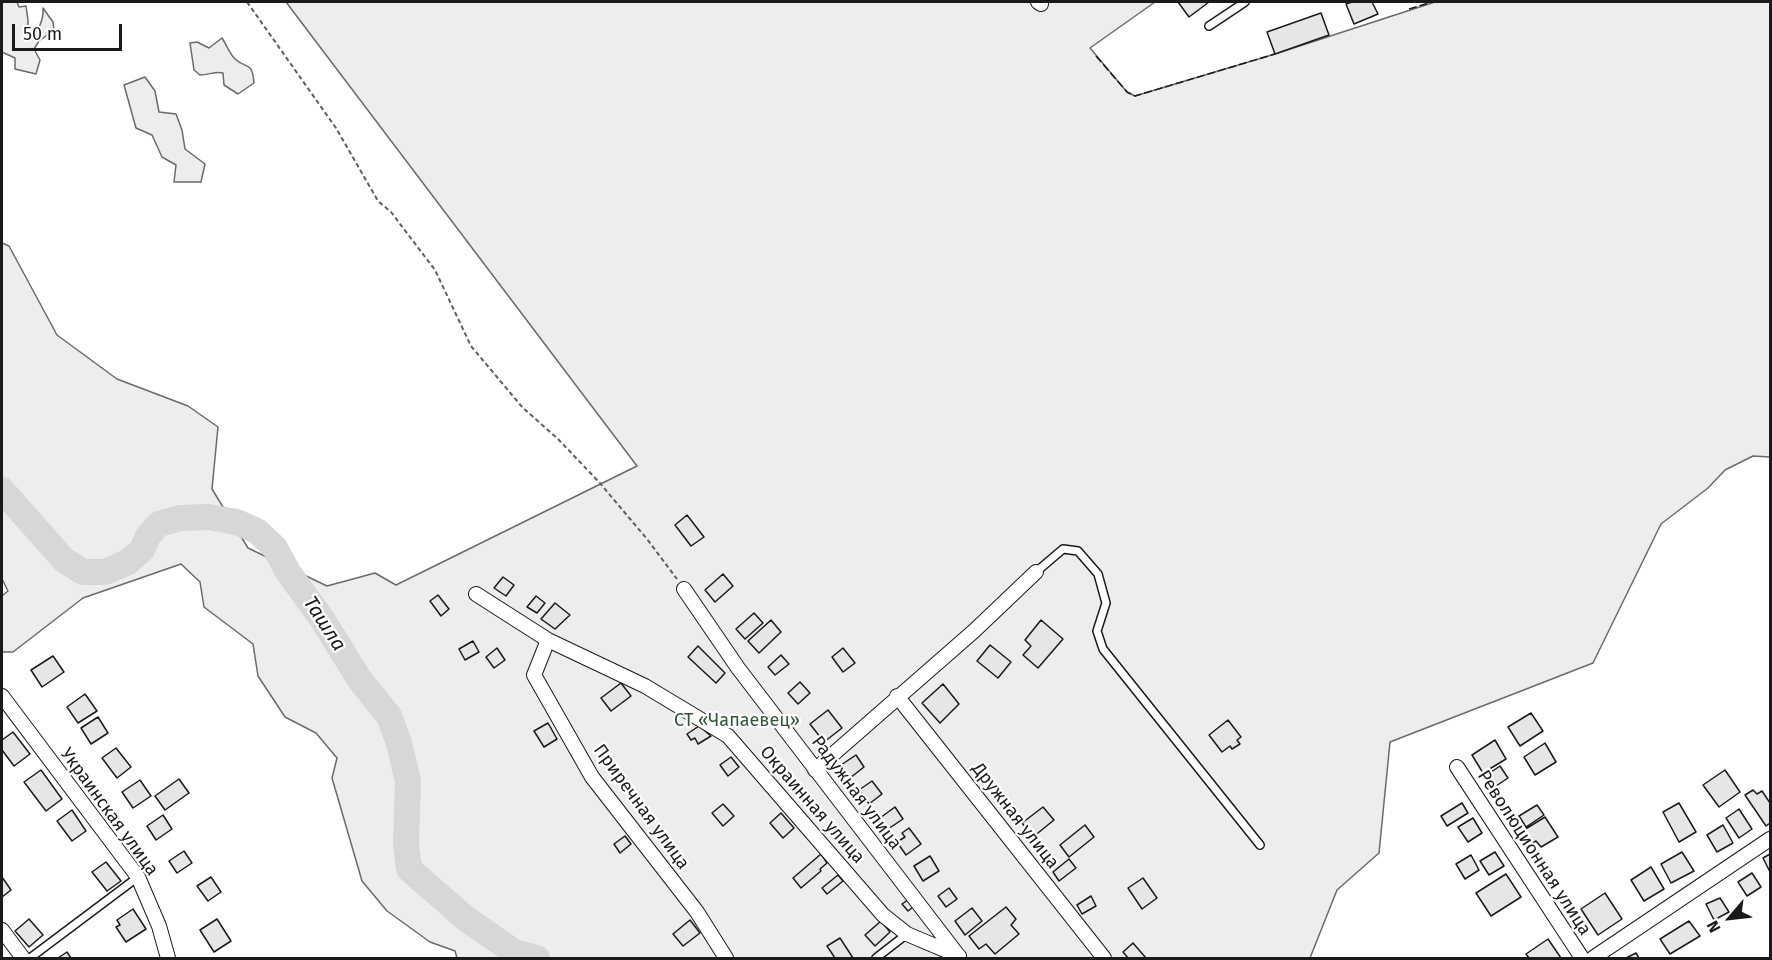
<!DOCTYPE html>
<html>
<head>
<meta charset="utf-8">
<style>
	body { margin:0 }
	#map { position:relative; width:1772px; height:960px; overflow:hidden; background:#fff; font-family:"Fira Sans",sans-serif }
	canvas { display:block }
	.frame { position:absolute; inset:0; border:3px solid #1a1a1a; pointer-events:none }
	.north { position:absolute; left:1700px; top:888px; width:60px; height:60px; -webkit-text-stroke:4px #fff; paint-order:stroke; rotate:242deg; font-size:16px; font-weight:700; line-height:24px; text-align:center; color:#1a1a1a }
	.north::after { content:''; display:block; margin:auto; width:21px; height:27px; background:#1a1a1a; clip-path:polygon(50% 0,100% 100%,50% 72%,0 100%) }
	.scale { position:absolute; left:12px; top:24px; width:110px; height:27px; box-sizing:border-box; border:3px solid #1a1a1a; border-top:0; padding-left:8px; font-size:18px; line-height:21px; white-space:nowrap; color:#1a1a1a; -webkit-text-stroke:4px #fff; paint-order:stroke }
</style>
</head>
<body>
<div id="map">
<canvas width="1772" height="960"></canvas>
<div class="frame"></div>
<div class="north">N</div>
<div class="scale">50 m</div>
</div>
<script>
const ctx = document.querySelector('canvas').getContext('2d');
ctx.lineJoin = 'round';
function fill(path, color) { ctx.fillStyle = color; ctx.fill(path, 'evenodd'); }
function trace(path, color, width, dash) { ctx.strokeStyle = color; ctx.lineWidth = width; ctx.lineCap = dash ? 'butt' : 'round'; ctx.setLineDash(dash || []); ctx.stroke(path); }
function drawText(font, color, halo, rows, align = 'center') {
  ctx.font = font + ' "Fira Sans",sans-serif'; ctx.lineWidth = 4.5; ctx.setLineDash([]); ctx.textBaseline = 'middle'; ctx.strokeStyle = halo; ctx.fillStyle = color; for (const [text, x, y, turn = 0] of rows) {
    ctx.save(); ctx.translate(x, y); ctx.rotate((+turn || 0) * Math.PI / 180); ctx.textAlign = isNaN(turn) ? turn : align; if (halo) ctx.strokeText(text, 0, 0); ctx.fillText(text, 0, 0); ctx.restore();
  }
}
const green = new Path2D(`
	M2,2H17L19,7L26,6L28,20V39C38,33 44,20 43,8L53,22L54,30L39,41L34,49L40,60L36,74L15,69V58L2,52Z
	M286,2H1155L1090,48L1127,92L1135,96L1275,54L1435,2H1770V457L1753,456L1725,470L1708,488L1661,524L1593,663L1390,742L1379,853L1337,890L1310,958H457L455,951L430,942L387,911L362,881L332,778L337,758L316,733L285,717L258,676L253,644L204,607L200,582L181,564L83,598L13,652H2V596L8,591L2,579V243L9,246L57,335L117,379L188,406L218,427L212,489L248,548L327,586L375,573L396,585L637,466Z
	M222,38C226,44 230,54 235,59C247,70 252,60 254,83L238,94L224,85L223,73C215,71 209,75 200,75L194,70L190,43L197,42L209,48Z
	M145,77L155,91L159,112L176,114L182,130L185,149L205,164L201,182H174L176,165L162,157L152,135L136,128L124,85Z`);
fill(green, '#ededed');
trace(green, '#6a6a6a', 1.5);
trace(new Path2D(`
	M2,490L64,560L83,572H105L128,562L142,550L148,536L159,524L180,518L208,517L237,522L257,531L275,548L288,572L322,619L360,680L389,716L399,743L408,781L406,844L409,869L465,918L514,952L537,958`), '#d7d7d7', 26);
const building = new Path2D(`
	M1178,2H1209L1189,17Z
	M1352,2H1372L1378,14L1354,24L1346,4Z
	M1321,13L1329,35L1275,54L1267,32Z
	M687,515L704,537L691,546L675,525Z
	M723,574L733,586L715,602L705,590Z
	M503,577L514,585L506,596L494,588Z
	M438,595L449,609L441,616L430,601Z
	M536,596L545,603L537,613L527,607Z
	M555,603L570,615L555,629L541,619Z
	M754,613L763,623L745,639L736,629Z
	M771,620L781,632L759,653L748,641Z
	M1041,620L1063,639L1038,668L1023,655L1031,646L1025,640Z
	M473,641L479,652L465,660L459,649Z
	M990,645L1011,662L998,678L977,661Z
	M698,646L725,673L716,683L688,657Z
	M497,648L505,660L494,668L486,657Z
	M843,648L855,663L843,672L832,657Z
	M781,655L789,664L775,675L768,667Z
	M53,656L64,672L42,687L31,670Z
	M800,682L810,693L798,704L788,693Z
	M621,683L631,696L611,711L601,698Z
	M943,684L959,704L940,723L922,703Z
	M85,694L97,711L78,723L67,707Z
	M828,710L842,728L824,742L810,724Z
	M1531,713L1543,731L1520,746L1508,727Z
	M98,717L108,733L91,744L81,728Z
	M1228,720L1241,737L1237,740L1240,744L1232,749L1230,746L1222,752L1209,735Z
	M548,723L557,739L544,747L534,731Z
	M699,726L711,736L698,744L695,738L691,740L687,734Z
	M13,732L30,754L14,766L2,750V740Z
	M1495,740L1506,759L1483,773L1472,755Z
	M1545,743L1556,762L1535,775L1524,757Z
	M116,748L131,767L117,778L102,758Z
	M856,755L864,767L850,778L841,765Z
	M731,757L739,767L728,776L720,765Z
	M1500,766L1508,778L1493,788L1485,776Z
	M41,770L62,799L46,811L24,782Z
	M1725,770L1740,792L1719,807L1703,785Z
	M179,779L189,793L165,810L155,796Z
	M140,780L151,796L133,808L122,792Z
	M872,781L882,794L869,804L859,790Z
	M1753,790L1757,794L1762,791L1770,803V823L1766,826L1745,795Z
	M1462,803L1468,813L1447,826L1441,816Z
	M1679,803L1696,832L1679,842L1663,812Z
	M723,804L734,816L723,826L712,813Z
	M1537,805L1544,815L1526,827L1519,816Z
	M895,807L903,819L888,829L880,818Z
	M1043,807L1054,820L1033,837L1022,823Z
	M1739,809L1752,829L1739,838L1726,818Z
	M72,810L86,831L72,841L57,821Z
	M781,813L794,828L783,838L770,823Z
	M163,815L172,829L156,840L147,826Z
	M1545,817L1558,837L1541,847L1536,841L1527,846L1519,833Z
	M1473,818L1482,833L1468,842L1458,827Z
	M1085,825L1094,837L1069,857L1060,845Z
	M1723,825L1733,843L1717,852L1707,835Z
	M909,828L921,844L906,855L897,842L905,837L902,833Z
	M625,836L631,844L620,853L614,844Z
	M184,851L192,863L177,873L169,861Z
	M1495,852L1504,866L1489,875L1480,861Z
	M1682,852L1694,871L1671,883L1661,864Z
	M821,854L827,863L820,869L821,871L801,888L793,878Z
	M1770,854V872L1763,858Z
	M1471,855L1479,870L1465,879L1456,864Z
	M930,856L939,871L923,881L914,866Z
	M1069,859L1076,868L1059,881L1053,872Z
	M106,862L121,881L107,891L92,872Z
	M1651,867L1664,889L1644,901L1631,880Z
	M1752,873L1761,887L1747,896L1738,882Z
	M1506,874L1521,897L1491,916L1476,893Z
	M838,875L843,881L827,894L822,888Z
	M2,877L11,890L2,897Z
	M211,877L221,892L208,901L197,886Z
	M1143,878L1157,898L1142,909L1128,888Z
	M949,888L957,899L946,907L938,896Z
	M1605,893L1622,919L1598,935L1581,909Z
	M1091,896L1096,906L1082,914L1077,905Z
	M912,897L917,904L908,911L902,904Z
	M1720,898L1729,912L1714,920L1706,904Z
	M1006,907L1016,919L1011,925L1019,934L995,954L986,944L979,949L969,936Z
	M972,908L982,921L965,935L955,921Z
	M133,909L146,929L126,942L116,927L120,925L117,920Z
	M29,919L43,935L29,947L15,931Z
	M217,919L231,941L214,952L200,930Z
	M690,920L700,933L683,946L673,934Z
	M881,921L890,932L875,946L865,935Z
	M1689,921L1700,936L1670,954L1660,939Z
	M840,938L853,958H835L827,946Z
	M1548,939L1561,958H1529L1526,954Z
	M1133,943L1146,958H1128L1123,952Z
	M67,952L71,958H58Z
	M1636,953L1639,958H1626Z`);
fill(building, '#e6e6e6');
trace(building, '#1a1a1a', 1.5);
const lane = new Path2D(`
	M1209,26L1245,2
	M1036,572L1063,549L1078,551L1098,574L1106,603L1097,631L1103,649L1260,845
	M30,958L138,877
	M876,958L907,934`);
const street = new Path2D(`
	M1038,2L1041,4
	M684,589L738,668L957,954
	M476,594L548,640L645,686L728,736L883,915L907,934L959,956
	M548,640L534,675L592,777L697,912L726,958
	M2,696L138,877L159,926L168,958
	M897,696L1104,958
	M1457,767L1582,958
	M815,770L974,631L1036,572
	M2,930L23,958
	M1593,958L1770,839`);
trace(lane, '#1a1a1a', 10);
trace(street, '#1a1a1a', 16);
trace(new Path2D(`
	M247,2L336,128L378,201L391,212L435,270L471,346L523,408L558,439L599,482L647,539L677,579`), '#5f5f5f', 2, [4.5, 3]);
trace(lane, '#fff', 7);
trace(street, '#fff', 14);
trace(new Path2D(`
	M1409,9L1432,2
	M1096,56L1127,92L1135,96L1275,54`), '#1a1a1a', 1.5, [8, 3]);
drawText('18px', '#2b5a34', '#fff', [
	["СТ «Чапаевец»",737,721]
]);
drawText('18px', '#1a1a1a', '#fff', [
	["Радужная улица",856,793,53],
	["Окраинная улица",812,805,49],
	["Приречная улица",641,807,54],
	["Украинская улица",109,812,54],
	["Дружная улица",1015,816,52],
	["Революционная улица",1534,853,57]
]);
drawText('italic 20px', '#1a1a1a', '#fff', [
	["Ташла",324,624,57]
]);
</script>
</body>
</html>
